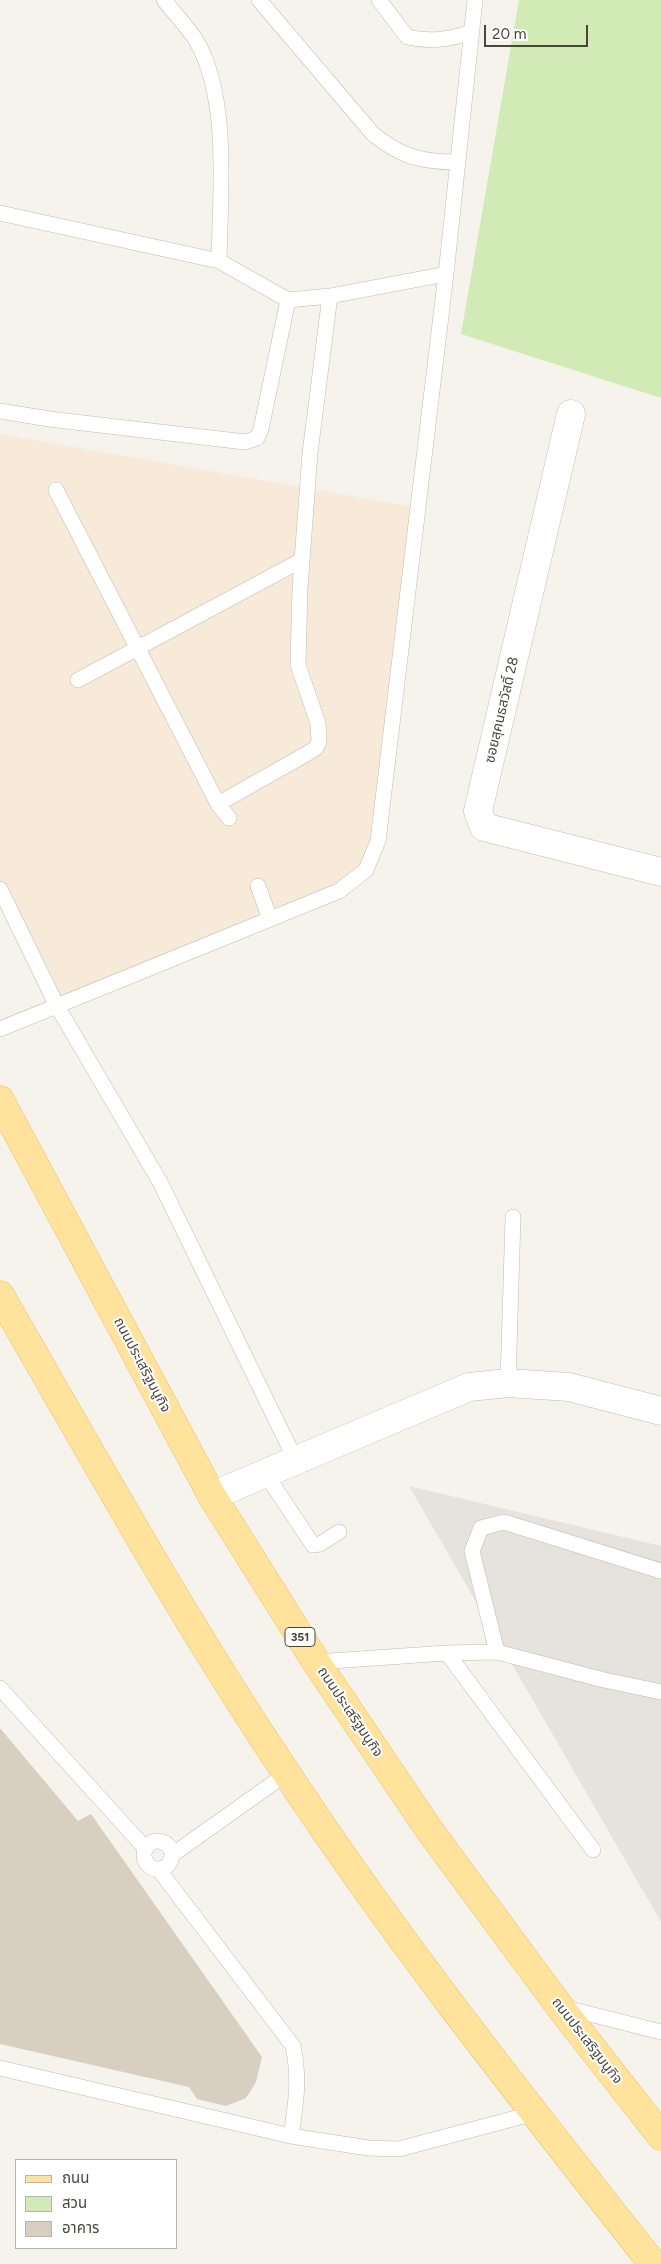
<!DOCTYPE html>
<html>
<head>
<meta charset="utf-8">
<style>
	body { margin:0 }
	#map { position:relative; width:661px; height:2264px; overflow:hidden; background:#f6f3ec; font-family:Figtree,"Noto Sans Thai",sans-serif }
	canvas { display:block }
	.legend { position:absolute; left:15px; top:2159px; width:162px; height:90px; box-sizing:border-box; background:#fff; border:1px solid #b7b4b0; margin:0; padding:6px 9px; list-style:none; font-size:15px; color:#4b4439 }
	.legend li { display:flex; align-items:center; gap:10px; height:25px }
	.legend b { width:25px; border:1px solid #b7b4b0 }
	.scale { position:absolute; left:484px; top:25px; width:104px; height:22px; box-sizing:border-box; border:2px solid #4b4439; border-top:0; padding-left:6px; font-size:15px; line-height:18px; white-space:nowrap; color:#4b4439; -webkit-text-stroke:4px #fff; paint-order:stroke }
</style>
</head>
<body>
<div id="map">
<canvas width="661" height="2264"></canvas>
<ul class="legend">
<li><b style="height:6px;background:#ffe39c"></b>ถนน</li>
<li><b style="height:14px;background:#d2eab5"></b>สวน</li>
<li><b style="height:14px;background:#d8cfc1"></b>อาคาร</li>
</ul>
<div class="scale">20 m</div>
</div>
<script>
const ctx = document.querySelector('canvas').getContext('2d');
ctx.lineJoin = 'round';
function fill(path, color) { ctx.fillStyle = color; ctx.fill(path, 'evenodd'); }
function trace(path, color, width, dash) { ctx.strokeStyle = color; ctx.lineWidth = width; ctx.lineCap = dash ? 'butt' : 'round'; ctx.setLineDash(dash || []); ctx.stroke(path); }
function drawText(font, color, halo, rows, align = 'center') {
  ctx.font = font + ' Figtree,"Noto Sans Thai",sans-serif'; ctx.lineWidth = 4; ctx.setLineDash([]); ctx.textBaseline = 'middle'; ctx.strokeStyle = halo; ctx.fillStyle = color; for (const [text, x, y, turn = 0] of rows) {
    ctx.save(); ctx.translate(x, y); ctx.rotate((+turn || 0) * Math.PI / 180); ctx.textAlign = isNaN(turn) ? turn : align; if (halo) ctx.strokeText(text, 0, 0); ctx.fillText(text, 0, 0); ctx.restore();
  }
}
fill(new Path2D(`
	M0,434L420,508L366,870L57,1006L0,888Z`), '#f7ead8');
fill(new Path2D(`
	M409,1486L661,1546V1922Z`), '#e6e2dd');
fill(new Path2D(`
	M519,0H661V398L461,334Z`), '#d2eab5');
fill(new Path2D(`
	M0,1728L78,1821L91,1814L262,2057L256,2082L246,2098L226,2106L197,2099L189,2087L0,2044Z`), '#d8cfc1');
const lane = new Path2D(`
	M259,0L373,134C401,157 422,162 457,162
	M379,0L407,37C430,42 449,40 471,32
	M0,213L219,261C220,196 230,100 197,42C188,27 174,13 164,0
	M219,261L288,300
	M0,411L49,419L245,442L257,438L261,429L288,300L330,296L446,274
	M56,490L218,804L308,753L316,748L319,742L318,723L298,665L300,588L310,453L330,296
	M78,680L302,560
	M218,804L229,818
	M258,886L270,919
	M0,889L57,1006L160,1182L296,1461
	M0,1029L339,891L366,870L378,841L446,274L475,0
	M508,1383L513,1217
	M265,1473L313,1545L320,1544L339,1532
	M497,1652L472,1551L481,1528L504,1522L661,1571
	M447,1653L593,1850
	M316,1662L447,1653L497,1652L604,1680L661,1692
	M0,1688L145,1848
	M144 1855a14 14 0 1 1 28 0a14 14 0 1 1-28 0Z
	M172,1855L286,1774
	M159,1870L293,2046C300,2080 296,2102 291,2136
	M562,2007L661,2032
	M0,2068L291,2136L368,2148L399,2149L535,2113`);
const street = new Path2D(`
	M571,414L478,811L484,827L661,872
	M212,1496L469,1387L508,1383L569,1387L661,1411`);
const primary = new Path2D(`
	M0,1100L212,1496L316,1662L430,1831L560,2007L661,2136
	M0,1295C93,1456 183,1619 287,1774C399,1944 527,2104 653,2264`);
trace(lane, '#c2bbae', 16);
trace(street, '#c2bbae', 29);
trace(primary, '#e6c16a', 29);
trace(lane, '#fff', 15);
trace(street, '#fff', 28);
trace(primary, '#ffe39c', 28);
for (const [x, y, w] of [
	[300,1637,30]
]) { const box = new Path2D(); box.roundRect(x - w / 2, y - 9.5, w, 19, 4); ctx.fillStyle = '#fff'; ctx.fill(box); trace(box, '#4b4439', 1); }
drawText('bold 12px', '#4b4439', null, [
	["351",300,1637]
]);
drawText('14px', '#4b4439', '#fff', [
	["ซอยสุคนธสวัสดิ์ 28",502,710,-77],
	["ถนนประเสริฐมนูกิจ",142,1365,62],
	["ถนนประเสริฐมนูกิจ",350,1712,56],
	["ถนนประเสริฐมนูกิจ",587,2041,52]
]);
</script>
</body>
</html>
